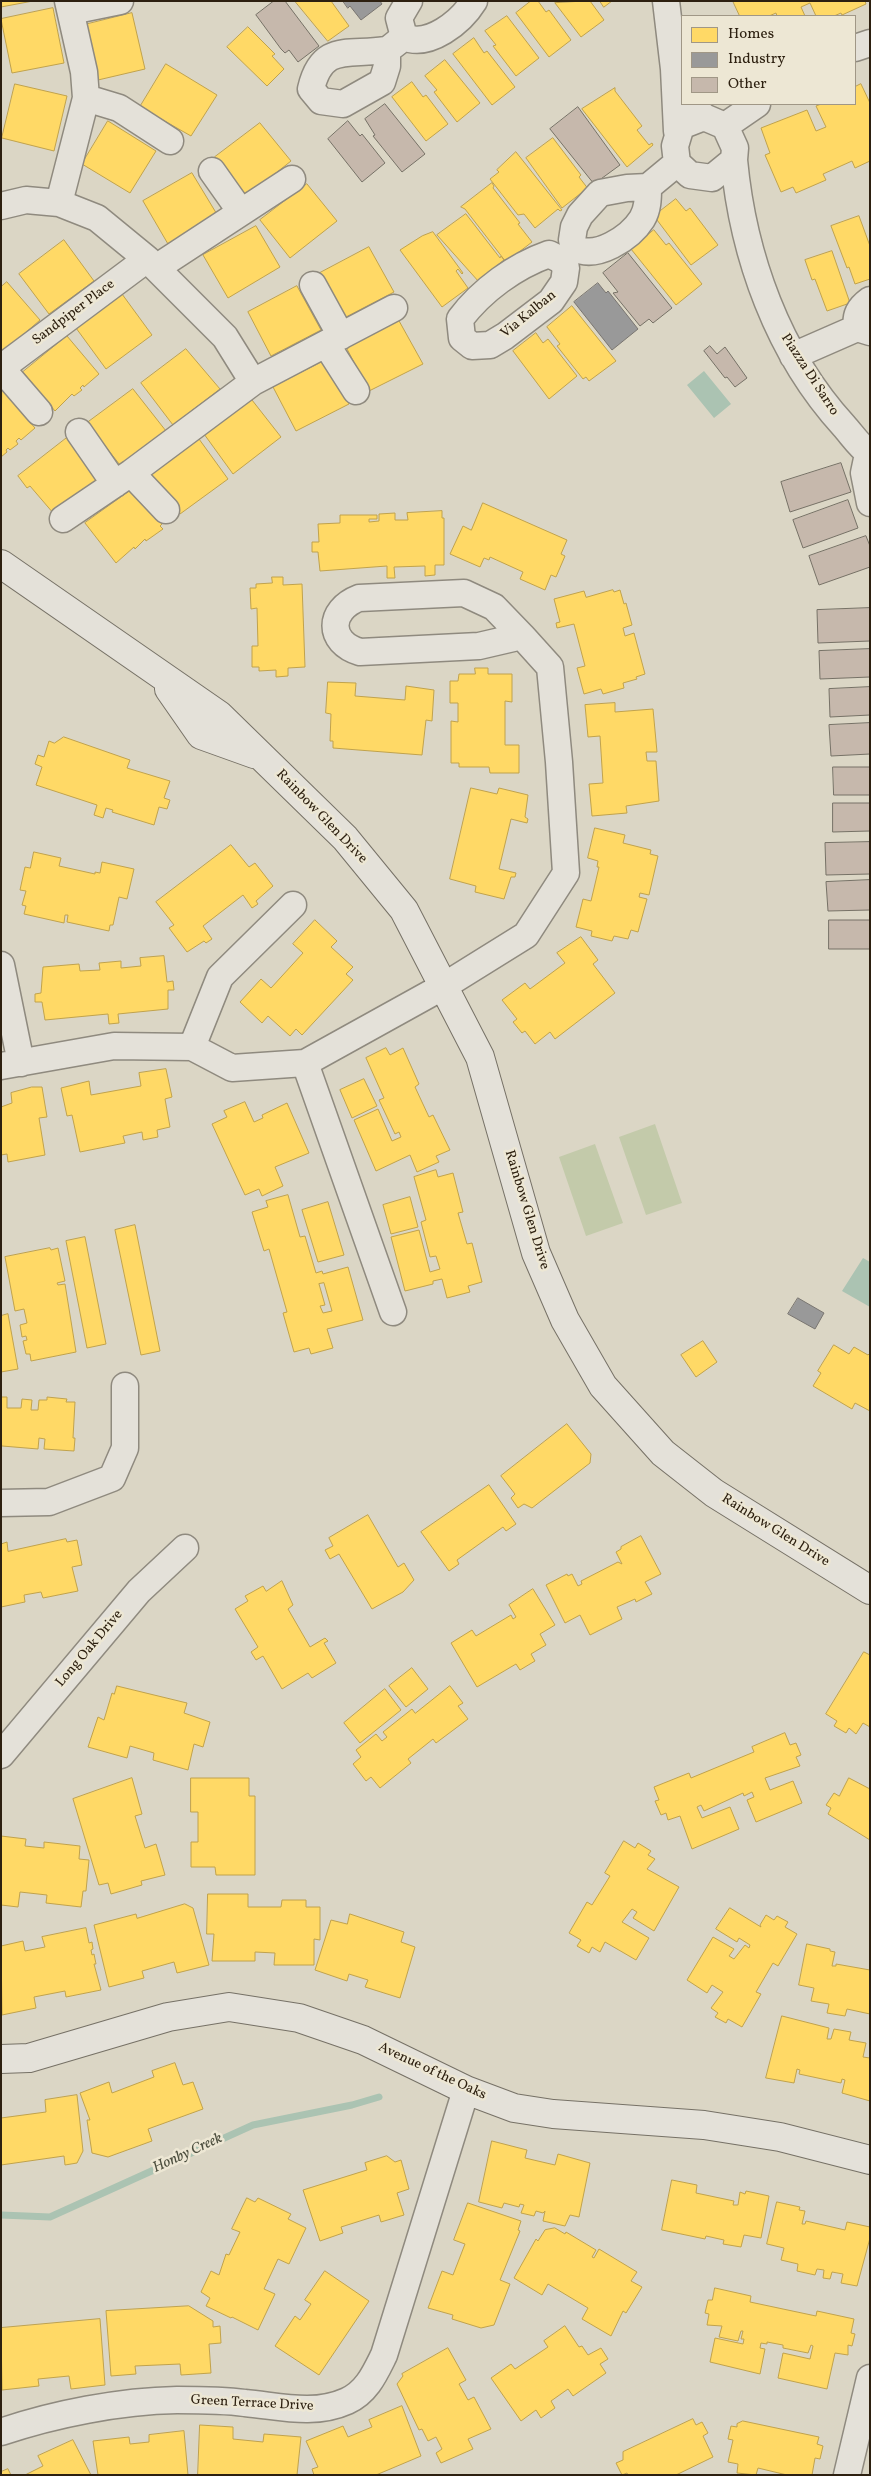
<!DOCTYPE html>
<html>
<head>
<meta charset="utf-8">
<style>
	body { margin:0 }
	#map { position:relative; width:871px; height:2476px; overflow:hidden; background:#dbd6c5; font-family:Vollkorn,serif }
	canvas { display:block }
	.frame { position:absolute; inset:0; border:2px solid #2d2010; pointer-events:none }
	.legend { position:absolute; left:681px; top:15px; width:175px; height:90px; box-sizing:border-box; background:#ede7d4; border:1px solid #a09786; margin:0; padding:6px 9px; list-style:none; font-size:15px; color:#2d2010 }
	.legend li { display:flex; align-items:center; gap:10px; height:25px }
	.legend b { width:25px; border:1px solid #a09786 }
</style>
</head>
<body>
<div id="map">
<canvas width="871" height="2476"></canvas>
<div class="frame"></div>
<ul class="legend">
<li><b style="height:14px;background:#ffd966"></b>Homes</li>
<li><b style="height:14px;background:#999"></b>Industry</li>
<li><b style="height:14px;background:#c6b8ac"></b>Other</li>
</ul>
</div>
<script>
const ctx = document.querySelector('canvas').getContext('2d');
ctx.lineJoin = 'round';
function fill(path, color) { ctx.fillStyle = color; ctx.fill(path, 'evenodd'); }
function trace(path, color, width, dash) { ctx.strokeStyle = color; ctx.lineWidth = width; ctx.lineCap = dash ? 'butt' : 'round'; ctx.setLineDash(dash || []); ctx.stroke(path); }
function drawText(font, color, halo, rows, align = 'center') {
  ctx.font = font + ' Vollkorn,serif'; ctx.lineWidth = 5; ctx.setLineDash([]); ctx.textBaseline = 'middle'; ctx.strokeStyle = halo; ctx.fillStyle = color; for (const [text, x, y, turn = 0] of rows) {
    ctx.save(); ctx.translate(x, y); ctx.rotate((+turn || 0) * Math.PI / 180); ctx.textAlign = isNaN(turn) ? turn : align; if (halo) ctx.strokeText(text, 0, 0); ctx.fillText(text, 0, 0); ctx.restore();
  }
}
fill(new Path2D(`
	M655,1124L682,1203L646,1215L619,1137Z
	M595,1144L623,1223L586,1236L559,1157Z`), '#c3caaa');
fill(new Path2D(`
	M704,371L731,404L714,418L687,385Z
	M863,1258L870,1262V1307L842,1291Z`), '#abc3b2');
const homes = new Path2D(`
	M1,1H33L1,7Z
	M295,1H331L349,26L328,41Z
	M531,1H538L546,12L549,10L571,40L549,57L516,13Z
	M590,1L604,20L581,37L555,3Z
	M600,1H612L604,7Z
	M733,1H865L866,4L842,15L841,13L834,16H816L810,3L801,7L805,16H777L776,13L769,16H740Z
	M53,8L64,63L12,73L1,19Z
	M132,13L145,69L98,80L84,25Z
	M507,16L539,58L516,76L493,46L496,45L485,31Z
	M248,27L275,54L272,56L284,69L267,86L227,47Z
	M474,38L484,53L487,51L515,87L492,105L453,54Z
	M445,60L480,103L457,122L434,92L437,90L425,76Z
	M166,64L217,95L191,136L140,107Z
	M412,82L423,97L426,95L448,124L426,141L392,97Z
	M15,84L67,96L54,151L2,138Z
	M861,84L870,103V161L855,168L852,161L823,174L826,180L796,193L793,187L781,192L765,155L770,153L761,128L807,110L816,131L826,127L816,106L821,104H855V87Z
	M615,88V91L642,126L637,130L649,145L652,143L653,145L627,167L582,109Z
	M108,121L156,151L130,193L82,164Z
	M260,123L291,161L247,196L215,157Z
	M553,138L581,175L579,177L589,190H585L562,208L526,158Z
	M516,152L562,210L560,211L558,209L535,228L524,214L518,215L490,179L499,172L497,170Z
	M192,173L218,216L168,244L143,201Z
	M492,183L494,186L493,188L520,223L518,224L532,242L506,262L465,209L461,207Z
	M307,184L337,221L290,258L260,220Z
	M676,199L686,211L690,208L718,245L691,265L654,216Z
	M466,214L500,258L501,256L504,260L480,279L482,280L479,282L437,235Z
	M859,216L870,246V279L855,284L849,267L847,268L831,226Z
	M256,226L280,267L228,298L203,255Z
	M654,230L666,245L669,243L702,284L676,305L631,249Z
	M433,232L463,273L462,274L458,269L456,271L468,288L442,307L400,250L422,236Z
	M64,240L94,281L49,314L19,274Z
	M369,247L394,292L344,318L318,274Z
	M832,251L850,303L827,311L815,279L812,280L805,260Z
	M7,282L40,320L1,354V287Z
	M297,286L321,330L271,356L248,312Z
	M122,294L152,335L106,369L76,328Z
	M572,306L616,361L589,381L586,377L583,379L557,346L560,344L547,327Z
	M398,319L423,364L369,391L346,347Z
	M536,333L543,343L548,339L577,376L549,399L513,351Z
	M67,336L99,374L84,387L83,385L80,388L82,390L74,396L72,394L55,411L23,372Z
	M186,349L220,389L173,425L141,383Z
	M326,360L349,404L296,431L273,387Z
	M133,389L166,431L120,465L87,423Z
	M2,390L35,428L21,440L19,438L16,441L18,444L10,450L8,448L6,450L7,452L1,457Z
	M252,400L281,437L233,474L204,434Z
	M68,437L100,480L54,514L30,486L27,488L18,476Z
	M199,439L228,479L180,514L150,475Z
	M134,488L162,524L160,526L163,529L146,541L145,539L135,549L134,547L116,563L85,523Z
	M483,503L567,540L561,554L565,556L556,577L551,575L545,590L520,579L523,572L490,557L489,560L484,558L480,567L450,554L463,526L471,530Z
	M442,511V518H444V565H435V575L425,576V566L394,567L395,578H387V566L320,571L318,552H312V542H319L318,524L340,523V515H377V519H369V522L379,521V514L395,513V520H408L407,513Z
	M272,577H283V585L302,584L305,667L288,668V676L276,677V670L259,671V667H252V646H258L257,608L251,609L250,588H256V584L272,583Z
	M613,590L614,592L620,590L624,604L626,603L632,625L623,628L625,636L634,633L645,674L636,677L637,679L623,683L624,688L603,694L601,689L584,694L577,668L585,666L574,624L557,628L556,623L560,622L554,599L584,591L586,597Z
	M475,668H488V674H512V702L505,701V745H519V773H490L489,767H459V763H451V721L458,722V703H450V681H458L459,674H475Z
	M328,682L356,683L355,696L405,700L406,686L434,690L432,721L426,720L422,755L333,748V741H330L331,714L326,713Z
	M615,703V712L653,709L657,752H646L647,761H656L659,801L626,806L627,813L592,816L589,784L603,783L600,736L588,737L585,705Z
	M64,737L130,760L127,768L170,781L164,798L170,800L167,809L159,807L154,825L112,812L113,810L106,808L103,818L94,815L97,805L36,785L42,767L35,764L38,755L44,757L49,741L54,743Z
	M471,788L497,794L499,788L528,795L525,817L528,819L527,823L511,819L499,869L516,873L515,877H511L504,899L475,892L476,886L450,879Z
	M595,828L625,835L623,843L651,850L650,854L658,856L649,895L640,893L639,897L647,899L638,932L631,930L628,939L614,936L612,941L591,936L592,931L576,927L583,899L591,901L599,867H597L598,861L588,858Z
	M231,845L249,867L255,863L273,886L256,901L258,904L252,908L243,895L203,926L212,939L206,943L204,941L187,952L169,928L174,925L156,902Z
	M34,852L61,858L59,866L95,874V872L100,873L102,862L134,869L127,899L119,897L113,925H110L109,931L67,922L68,915H65L64,923L24,914L26,906L22,905L26,891L20,890L25,867L30,868Z
	M315,920L337,941L331,947L353,967L346,974L353,980L302,1035L296,1029L290,1036L268,1016L262,1023L240,1002L261,979L271,988L303,953L293,944Z
	M581,937L598,960L593,964L615,993L555,1039L550,1032L535,1044L525,1031L522,1033L513,1022L517,1019L502,1000L525,983L530,989L565,963L557,953Z
	M164,956L167,982L173,981L174,990H168V1009L118,1014L119,1023L109,1024L108,1014L45,1020L42,1002H35V994L41,993L43,967L79,964L80,971L100,970L99,963L121,961V968L141,966L140,958Z
	M386,1048L390,1055L403,1048L419,1084L415,1087L429,1117L433,1115L450,1150L436,1156L439,1162L417,1172L410,1155L376,1171L354,1120L378,1109L392,1141L401,1137L399,1132L395,1134L379,1100L384,1098L366,1058Z
	M166,1069L172,1097L165,1099L170,1127L157,1130L158,1137L143,1140L142,1132L123,1136L125,1143L80,1152L72,1115L67,1116L61,1088L89,1081L91,1095L141,1086L139,1073Z
	M364,1079L377,1106L352,1118L340,1090Z
	M32,1087H42L47,1117L39,1118L45,1155L8,1162L7,1154L1,1155V1107L12,1103L11,1093Z
	M245,1102L254,1122L263,1118L262,1115L287,1103L309,1153L275,1167L283,1186L262,1196L259,1189L245,1195L212,1124L227,1117L224,1111Z
	M436,1170L438,1177L453,1173L463,1212L458,1213L467,1244L472,1243L482,1282L468,1286L470,1292L447,1298L442,1279L433,1281V1284L405,1291L391,1237L419,1230L430,1272L440,1269L436,1256L430,1257L421,1222L426,1220L414,1177Z
	M288,1195L300,1237L305,1236L316,1273L322,1271L323,1274L348,1267L363,1320L327,1329L333,1348L311,1354L309,1348L294,1352L283,1313L287,1312L269,1249L264,1251L252,1212L268,1207L266,1201ZM324,1283L332,1311L323,1313L320,1306L325,1305L319,1284Z
	M410,1197L418,1227L391,1234L383,1205Z
	M328,1202L344,1255L318,1262L302,1210Z
	M135,1225L160,1351L141,1355L115,1230Z
	M85,1237L106,1344L87,1348L66,1241Z
	M50,1248L51,1250L58,1248L65,1281L57,1283L58,1285L65,1284L76,1352L31,1361L30,1354H26L23,1341L27,1340L26,1336L22,1337L20,1325L27,1323L24,1309L15,1311L5,1257Z
	M8,1314L18,1369L1,1372V1316Z
	M703,1341L717,1362L696,1377L681,1355Z
	M834,1345L849,1354L854,1347L868,1355L870,1353V1411L855,1403L852,1409L813,1386L821,1373L818,1371Z
	M1,1397H7V1408H21L22,1399L32,1400L31,1410H38L39,1400H47V1397L67,1399L66,1402H75L73,1438H75L74,1451L44,1449L45,1439L39,1438L38,1449L2,1446Z
	M567,1424L591,1454L590,1463L532,1508L524,1504L518,1508L511,1498L515,1494L501,1476Z
	M489,1485L516,1524L506,1531L503,1527L457,1560L459,1564L449,1571L421,1532Z
	M368,1515L398,1567L404,1563L414,1580L403,1592L372,1609L339,1554L330,1559L325,1550L333,1546L329,1538Z
	M641,1536L661,1574L645,1582L652,1594L636,1602L635,1599L617,1607L622,1619L590,1635L580,1615L565,1623L546,1585L567,1574L568,1576L572,1574L578,1586L582,1584L581,1581L618,1562L622,1564L616,1552L621,1549V1547Z
	M66,1539L67,1542L77,1540L82,1565L72,1567L78,1591L43,1598L41,1592L24,1595L25,1602L1,1607V1544L7,1542L8,1551Z
	M282,1581L293,1605L288,1609L310,1647L325,1638L328,1641L324,1643L336,1663L312,1678L308,1673L282,1689L263,1656L256,1660L251,1652L258,1647L235,1609L248,1601L245,1596L263,1586L266,1591Z
	M533,1589L555,1625L540,1634L546,1645L531,1654L535,1661L520,1670L516,1664L477,1687L451,1643L472,1630L476,1636L511,1615L513,1619L516,1617L509,1605Z
	M864,1652L870,1655V1727L863,1723L856,1734L849,1728L846,1733L834,1726L837,1721L826,1714Z
	M412,1668L428,1689L406,1707L389,1686Z
	M117,1686L187,1703L184,1713L210,1722L203,1747L194,1744L188,1770L153,1760L154,1753L130,1746L127,1758L88,1747L98,1717L104,1720L112,1693L114,1694Z
	M450,1686L463,1703L458,1706L468,1719L436,1743L433,1739L408,1759L411,1763L380,1788L371,1777L366,1781L353,1764L361,1757L356,1750L376,1734L382,1741L387,1737L383,1732L412,1709L415,1713Z
	M385,1689L401,1710L360,1743L344,1723Z
	M785,1733L790,1745L796,1743L801,1755L796,1757L800,1766L765,1778L770,1790L793,1781L802,1803L756,1822L747,1800L754,1797L752,1792L744,1796L743,1793L704,1811L701,1805L697,1807L702,1818L730,1807L739,1829L692,1849L680,1816L668,1820L666,1813L661,1815L655,1801L659,1800L654,1787L689,1773L691,1778L754,1752L752,1747Z
	M132,1778L142,1814L135,1816L145,1848L156,1844L165,1875L141,1881L142,1885L111,1894L108,1883L99,1885L73,1799Z
	M191,1778H249V1796H255V1875H216L215,1867H191V1842H198V1812H191Z
	M849,1778L870,1789V1840L828,1814L831,1808L826,1805L834,1793L839,1796Z
	M1,1836L26,1839L25,1846L44,1848V1842L80,1846L79,1859L89,1860L86,1891H83L81,1907L46,1903L47,1895L20,1892L18,1907L1,1905Z
	M624,1841L635,1848L638,1843L651,1851L648,1855L655,1859L647,1869L679,1887L654,1931L633,1918L637,1912L632,1909L622,1922L649,1938L636,1960L605,1942L600,1952L592,1947L589,1953L577,1946L581,1940L569,1933L587,1902L592,1905L610,1876L605,1873Z
	M208,1894H248V1907H281L282,1900H306V1907H320V1940L314,1939V1965H274L275,1953L255,1952V1961H212L214,1934H207Z
	M185,1904L193,1908L209,1965L177,1973L174,1962L142,1971L144,1978L109,1987L94,1925L136,1914L137,1918Z
	M730,1908L761,1927L760,1925L766,1915L774,1920L777,1916L788,1922L785,1927L797,1934L778,1966L773,1963L756,1992L761,1994L742,2027L728,2019L726,2023L715,2017L718,2013L711,2008L723,1992L712,1985L707,1993L687,1980L713,1937L734,1949L729,1956L734,1959L745,1945L749,1948L750,1945L739,1938L737,1942L716,1929Z
	M350,1914L404,1932L401,1942L415,1947L400,1998L365,1987L368,1980L349,1974L347,1981L315,1970L331,1920L347,1924Z
	M86,1928L89,1943L92,1942L93,1949L91,1950L92,1955L94,1954L96,1964H94L101,1990L66,1997L65,1991L34,1997L36,2008L2,2015L1,1946L23,1941L25,1951L45,1947L42,1937Z
	M807,1944L830,1949V1951L835,1952L832,1966H836V1964L870,1970V2014L847,2009L845,2016L827,2013L829,2004L811,2001L814,1988L799,1985Z
	M782,2016L829,2028L827,2039H831L834,2029L851,2032L849,2040L866,2043L863,2057L870,2058V2101L842,2093L845,2080L842,2079L841,2083L799,2074L800,2070L797,2069L794,2083L766,2078Z
	M175,2063L183,2085L193,2082L203,2109L148,2129L152,2141L108,2157L92,2153L87,2120H90L80,2093L109,2082L112,2093L154,2077L152,2071Z
	M77,2095L83,2151L77,2163L65,2165L64,2156L1,2165V2118L46,2112L45,2100Z
	M492,2141L527,2150L525,2158L555,2165L558,2154L590,2163L579,2217L570,2215L565,2226L543,2221L545,2211L543,2213L536,2211L534,2216L521,2213L524,2205L520,2204L519,2207L504,2203L502,2208L479,2202Z
	M387,2156L395,2162L401,2160L409,2189L397,2193L404,2215L381,2222L379,2215L341,2227L343,2233L320,2241L303,2190L367,2170L365,2163Z
	M672,2180L697,2185L696,2193L734,2201L733,2205H738L740,2192L745,2194L746,2191L769,2196L761,2238L744,2235L741,2247L723,2244L724,2240L706,2236L705,2239L662,2230Z
	M247,2198L255,2202L258,2198L291,2214L288,2219L306,2228L289,2264L278,2259L264,2289L275,2294L258,2330L232,2317L231,2318L206,2306L210,2298L201,2292L211,2271L219,2275L226,2254L229,2255L240,2232L232,2229Z
	M777,2202L800,2207L799,2210L805,2211L802,2224H805L806,2221L845,2230L847,2222L870,2227V2238L857,2286L841,2283L843,2274L832,2272L830,2279L823,2278L824,2270L817,2269L815,2275L797,2271L798,2264L781,2260L784,2248L767,2244Z
	M468,2203L521,2221L518,2230L520,2231L500,2280L510,2284L494,2325L481,2328L452,2319L453,2315L428,2308L442,2271L453,2275L465,2244L454,2240Z
	M555,2228L565,2234L566,2232L596,2250L592,2257L594,2258L599,2249L637,2272L631,2281L642,2287L626,2313L623,2311L611,2336L582,2319L588,2308L548,2284L542,2295L514,2278L536,2239L538,2241L545,2230Z
	M325,2271L369,2301L319,2375L275,2346L295,2316L300,2320L311,2304L305,2300Z
	M715,2288L751,2296L750,2302L816,2316L817,2311L854,2319L851,2333L855,2334L852,2346L848,2345V2355L835,2353L827,2389L778,2378L783,2353L810,2359L813,2346L811,2345L808,2353L783,2348V2345L767,2342V2344L761,2343L760,2348L765,2349L760,2374L710,2362L715,2338L743,2344L744,2339H741L743,2331H741L738,2341L719,2337L722,2326L707,2325L709,2314L705,2313L708,2300H712Z
	M189,2306L213,2321V2327L220,2326L221,2343L209,2344L211,2373L181,2375L180,2364L135,2366L136,2374L111,2376L106,2311Z
	M100,2319L105,2385L71,2389L69,2376L38,2379L39,2386L2,2390L1,2328Z
	M565,2326L579,2347L582,2346L588,2355L601,2348L608,2359L600,2364L606,2373L573,2396L568,2389L551,2401L555,2408L541,2418L536,2410L521,2421L491,2378L511,2364L515,2369L548,2347L544,2341Z
	M448,2348L466,2380L459,2384L468,2400L474,2397L491,2429L468,2439L473,2449L441,2463L436,2453L442,2449L436,2437L428,2441L422,2429L419,2430L397,2384L403,2376L402,2374Z
	M402,2406L421,2456L376,2475H314L312,2469L318,2467L306,2441L343,2426L348,2437L372,2427L369,2420Z
	M693,2419L696,2425L702,2422L708,2433L703,2436L713,2457L676,2475H628L627,2473L622,2475L616,2463L623,2460V2452Z
	M743,2421L819,2437L817,2444L823,2446L820,2459L815,2458L812,2475H787L758,2468L756,2475L737,2473L738,2464L728,2462L733,2440L728,2439L731,2426L737,2427V2424Z
	M200,2425L233,2427V2439L263,2442L264,2434L301,2437L297,2475H198Z
	M184,2431L188,2475H98L93,2441L129,2437L130,2444L149,2442V2435Z
	M73,2440L91,2475H25L43,2466L38,2456Z
	M8,2469L11,2475H1V2472Z`);
fill(homes, '#ffd966');
trace(homes, '#c0a24c', 1);
const industry = new Path2D(`
	M343,1H380L382,4L361,20L350,6L348,8Z
	M598,283L606,293L608,291L638,329L612,350L574,302Z
	M798,1298L824,1313L815,1329L788,1314Z`);
fill(industry, '#999');
trace(industry, '#797570', 1);
trace(new Path2D(`
	M1,2215L50,2217L253,2125L352,2105L379,2097`), '#abc3b2', 7);
const building = new Path2D(`
	M274,1H285L319,46L298,62L289,50L285,53L281,49L256,15Z
	M385,104L425,154L402,172L373,136L375,135L365,119Z
	M578,107L620,165L594,184L550,129Z
	M348,121L360,136L362,134L385,163L362,182L328,139Z
	M628,253L672,308L653,323L649,319L640,326L613,293L618,292L603,273Z
	M710,346L717,354L725,347L747,378L735,387L727,377L725,378L704,351Z
	M841,463L851,492L790,512L781,482Z
	M848,500L858,528L803,548L793,520Z
	M866,536L870,546V567L819,585L809,556Z
	M870,608V641L818,643L817,610Z
	M870,649V677L820,679L819,651Z
	M870,687V715L830,717L829,689Z
	M870,723V754L831,756L829,725Z
	M833,767H870V795H834Z
	M833,803H870V831L833,832Z
	M870,842V874L826,875L825,843Z
	M870,880V910L828,911L826,882Z
	M829,920H870V949H829Z`);
fill(building, '#c6b8ac');
trace(building, '#767166', 1);
const street = new Path2D(`
	M666,1L674,69L677,131
	M71,11L120,1
	M404,37C429,48 461,22 474,1
	M404,37L399,18L409,1
	M855,48L870,43
	M387,50V66L382,82L343,104L321,101L311,89C322,42 349,56 385,50C391,49 398,41 404,37
	M86,98L119,108L170,141
	M691,104L704,117L725,126L735,148L734,160L712,178L690,175L677,163L675,146L681,126L704,117
	M725,126L757,104
	M734,160C743,256 778,354 844,426C852,435 860,447 870,454
	M212,171L241,212
	M648,187C648,198 648,209 642,219C630,238 596,260 575,248L572,240L574,227L580,215L600,193L627,188L648,187L677,163
	M59,203L86,98L84,72L68,1
	M1,206L26,200L59,203L97,218L147,259L225,337L253,382
	M549,254L561,260L566,268L564,282L551,301L505,336L490,345L472,346L462,338L460,319C482,290 515,266 549,254Z
	M156,268L292,179
	M313,285L341,336
	M857,328C855,315 859,308 870,300
	M326,344L356,391
	M793,356L857,328L870,332
	M1,368L147,259
	M1,368L39,412
	M79,432L115,484
	M868,454L864,473L870,503
	M131,473L166,510
	M63,519L131,473L253,382L394,308
	M464,593L494,607L522,636L479,646L360,652C327,642 328,610 359,598Z
	M1,965L21,1063
	M192,1047L220,977L293,905
	M305,1063L393,1312
	M1,1066L114,1046L192,1047L232,1068L305,1063L444,986L526,935L566,873L559,762L550,667L522,636
	M1,1503L49,1502L112,1478L125,1448V1386
	M1,1755L139,1591L185,1548
	M1,2432C54,2414 120,2401 177,2400C199,2400 223,2400 245,2403C279,2406 314,2416 347,2401C367,2392 375,2373 384,2355L466,2090
	M847,2475L870,2378`);
const secondary = new Path2D(`
	M1,564L219,715L345,838L404,910L480,1057L536,1253L565,1320L603,1386L663,1453L714,1493L870,1590
	M169,689L201,735L254,754
	M1,2059L29,2058L168,2017L229,2007L299,2018L363,2040L466,2090L514,2108L553,2114L704,2125L780,2137L870,2160`);
trace(street, '#8f8a7f', 29);
trace(secondary, '#767166', 30);
trace(street, '#e4e1d9', 26);
trace(secondary, '#e4e1d9', 28);
drawText('14px', '#2d2010', '#ede7d4', [
	["Sandpiper Place",74,313,-37],
	["Via Kalban",529,315,-39],
	["Piazza Di Sarro",809,375,57],
	["Rainbow Glen Drive",321,817,46],
	["Rainbow Glen Drive",526,1210,73],
	["Rainbow Glen Drive",775,1531,32],
	["Long Oak Drive",90,1649,-50],
	["Avenue of the Oaks",432,2072,25],
	["Green Terrace Drive",252,2404,3]
]);
drawText('italic 15px', '#4c4e3e', '#ede7d4', [
	["Honby Creek",188,2154,-25]
]);
</script>
</body>
</html>
